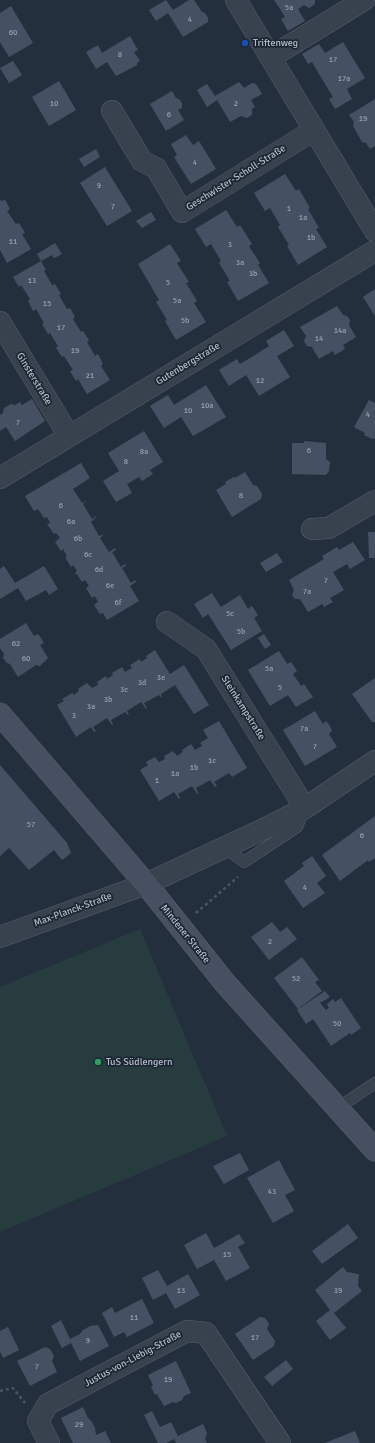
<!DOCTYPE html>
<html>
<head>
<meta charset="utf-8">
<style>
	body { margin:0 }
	canvas { display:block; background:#242f3e }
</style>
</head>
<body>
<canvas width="375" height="1443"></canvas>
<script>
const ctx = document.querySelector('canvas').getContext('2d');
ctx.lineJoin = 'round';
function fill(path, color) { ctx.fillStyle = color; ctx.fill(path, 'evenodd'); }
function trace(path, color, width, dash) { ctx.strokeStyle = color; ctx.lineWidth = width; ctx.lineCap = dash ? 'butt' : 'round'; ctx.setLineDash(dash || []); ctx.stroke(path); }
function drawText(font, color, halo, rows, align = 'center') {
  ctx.font = font + ' Signika,sans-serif'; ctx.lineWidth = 3.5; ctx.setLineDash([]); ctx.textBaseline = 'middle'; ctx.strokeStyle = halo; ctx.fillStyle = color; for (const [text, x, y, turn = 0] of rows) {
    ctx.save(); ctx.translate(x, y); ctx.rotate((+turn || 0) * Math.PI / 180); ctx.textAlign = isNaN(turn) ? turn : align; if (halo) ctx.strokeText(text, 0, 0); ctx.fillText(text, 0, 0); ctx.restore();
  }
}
fill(new Path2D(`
	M140,929L227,1136L0,1232V987Z`), '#263c3f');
fill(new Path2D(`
	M166,0L173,10L189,0H194L202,12L205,13L208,18V22L183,37L168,13L156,21L149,10Z
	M274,0H315V4L309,8L304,5L298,9L305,21L288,31L281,19L285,17Z
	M11,6L33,43L9,57L0,42V13Z
	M130,36L138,50L134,52L140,61L137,63V65L116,76L107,62L96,69L86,52L98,45L102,53Z
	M343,42L365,78L347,89L352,99L335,109L329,99L333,97L322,79L312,62L308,64L302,54L319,44L325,53Z
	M13,61L22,75L9,83L0,68Z
	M59,81L76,110L49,126L32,97Z
	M239,82L244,88L252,83L256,84L262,94L251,100L255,107L252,109V115L247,118L241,116L230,122L217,100L207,107L197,90L207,84L215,96Z
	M172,91L176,98L179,99L182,103V108L178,110L184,120L166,131L150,104Z
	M375,99V146L370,149L366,143L362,142L353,126L354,122L349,115Z
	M186,135L193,145L199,141L216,169L191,184L174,157L177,155L171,144Z
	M96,149L100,157L84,167L79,159Z
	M105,167L132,211L107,226L80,183Z
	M285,174L296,191L299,189L310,208L308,209L319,228L316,229L327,247L298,265L287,246L289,245L278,227L280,225L270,208L265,211L254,193Z
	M0,199L1,201L5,200L10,209L7,211L16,224L19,223L25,233L22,234L31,249L7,263L0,250Z
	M226,210L237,227L240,225L252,244L249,246L260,263L258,265L269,283L238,301L227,282L230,281L219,263L221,261L211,244L206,247L195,229Z
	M151,212L156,220L142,228L136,221Z
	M55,243L62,254L54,258L52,255L41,261L46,270L44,271L52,285L55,284L61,294L59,295L67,309L70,308L75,317L73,319L81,332L83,331L89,340L87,342L95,356L98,354L103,364L101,366L110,380L87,394L78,379L76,381L70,371L73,370L64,356L62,357L56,348L58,346L50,333L48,334L42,324L44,323L36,309L33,311L28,301L30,299L21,285L19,287L13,277L41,261L37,254Z
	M170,244L181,261L177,263L189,282L186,283L197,301L194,303L206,322L176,340L165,321L167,320L156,302L159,300L138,264Z
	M375,289V316L363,297Z
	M337,306L343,315L347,316L350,320L349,325L356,337L343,345L345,349L335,355L333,351L319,359L312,347L307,346L304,341L306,336L300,327Z
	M284,330L294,346L277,356L290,377L259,396L246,375L229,386L219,370L237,359L240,364L255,355L269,346L266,341Z
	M206,385L226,417L193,436L181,417L164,428L150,406L168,395L174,405Z
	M32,399L45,421L15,441L6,427L0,431V415L3,413L4,408L11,404L15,405L20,402L22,405Z
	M369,400L375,403V439L373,438L372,439L364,435L365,433L354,427Z
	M144,431L163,462L150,470L153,474L142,481L139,477L127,484L132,493L116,502L103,481L119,471L108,453Z
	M304,441L326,443V459L330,462L329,471L326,475L292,474V443H304Z
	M81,463L90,478L73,489L82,503L87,501L83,504L92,519L96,516V517L91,522L99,536L104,534L100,538L109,552L115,548L116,550L112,552L121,567L125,564L126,566L122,568L131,583L135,580L136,582L130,586L139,601L107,620L103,613L100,614L94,605L98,602L95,596L92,598L86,588L89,586L85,580L82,582L77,574L76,575L75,573L77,571L73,565L71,567L65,557L67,556L63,549L61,551L55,542L60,538L56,533L54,534L47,524L50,523L47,517L44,518L38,509L34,511L25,496Z
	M245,472L253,485L257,486L262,494L261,499L232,517L216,490L226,484L225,482L234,477L235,478Z
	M368,532H375V558H369Z
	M353,542L365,560L350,569L347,564L333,572L344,590L330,598L333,602L324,607L322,604L308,612L300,599H295L292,595L294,590L289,580L324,559L322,556L337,547L339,550Z
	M277,553L283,562L266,572L260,563Z
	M4,566L15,583L44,566L58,589L49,595L46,590L26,601L18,588L0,599V569Z
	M212,593L221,607L240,595L248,609L252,606L258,615L254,618L262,631L231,650L208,614L203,618L194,604Z
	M26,623L34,636L38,634L41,638L44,643L40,645L48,658L40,666L36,665L18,677L10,664L7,663L3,658L4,654L0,648V639Z
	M264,634L271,645L265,649L258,638Z
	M155,650L170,674L184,665L209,705L194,714L175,685L161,694L162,698L159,695L144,703L147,708L146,709L141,702L127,711L129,715H128L125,712L111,720L113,724L112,725L107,718L93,727L96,731L94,732L91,727L76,737L57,705L64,701L62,699L72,693L74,695L79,691L78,689L87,683L92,688L98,685L97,682L106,676L107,679L113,675L112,673L122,667L125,672L132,668L130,665L140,659L141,662L147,658L146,656Z
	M279,651L287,664L291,662L297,671L293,674L301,686L304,684L313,697L296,707L288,695L270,706L248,670Z
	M375,678V722H372L352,694Z
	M315,711L323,724L326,721L330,726L332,731L329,734L337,747L305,766L283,730Z
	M219,721L247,768L232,777L229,773L214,782L217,786L215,787L210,780L196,788L198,793L197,794L192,786L178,794L180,798L179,799L174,792L159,801L140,770L148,765L146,762L155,757L159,762L165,759L164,756L173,751L177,756L183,752L182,750L191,744L195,750L202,746L200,743L208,738L203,730Z
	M0,765L67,843L71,853L62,860L54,850L29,870L9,848L0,856Z
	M375,816V858L369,862L368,860L340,881L322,855Z
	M312,856L326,876L317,883L325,893L303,908L284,881L304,866L302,863Z
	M272,922L280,932L287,927L297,939L269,960L251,937Z
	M302,957L319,980L315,982L322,991L298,1009L274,978Z
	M325,991L330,997L320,1003L326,1010L329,1008L327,1004L333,999L335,1002L341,998L361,1028L351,1035L350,1033L331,1046L313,1019L306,1024L297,1010Z
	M240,1153L249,1170L224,1184L213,1166Z
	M279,1160L295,1190L285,1195L294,1211L273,1223L247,1178Z
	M348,1224L358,1238L322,1264L312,1251Z
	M206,1233L214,1248L239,1234L245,1243L238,1247L250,1268L226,1281L214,1260L197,1269L184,1245Z
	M343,1267L347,1272L359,1274L358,1286L362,1291L334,1313L346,1328L330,1340L316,1321L330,1310L315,1290Z
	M158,1270L167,1286L188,1274L200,1295L175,1309L166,1293L153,1300L142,1278Z
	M142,1299L154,1323L127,1337L124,1332L114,1337L102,1313L112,1307L115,1313Z
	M260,1317L265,1318L269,1324L267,1329L275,1341L274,1346L253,1360L235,1334Z
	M61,1320L70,1339L80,1334L83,1330L90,1326L98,1325L109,1346L80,1361L71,1343L62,1348L51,1326Z
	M8,1327L19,1350L3,1358L0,1352V1331Z
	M45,1347L50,1349L54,1356L52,1361L57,1372L30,1386L17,1361Z
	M286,1360L293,1369L272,1386L264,1377Z
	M176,1361L191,1393L184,1396L182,1400L176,1403L173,1402L164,1406L157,1394L155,1395L151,1387L153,1385L148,1375Z
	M83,1407L88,1418L92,1422L95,1428L96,1435L105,1431L111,1443H73L61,1418Z
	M152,1411L160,1427L171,1422L178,1436L203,1424L207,1433L205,1439L207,1443H176L174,1439L166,1443H158L144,1415Z
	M355,1431L360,1443H325Z`), '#455162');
const service = new Path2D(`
	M224,847L244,862L297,827L304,810
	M338,1108L375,1083`);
const minor = new Path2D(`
	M236,0L375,231
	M271,57L364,0
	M112,111L142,161L156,168L182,212L314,130
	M0,322L69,436
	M0,478L375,251
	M312,529L329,528L375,501
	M167,622L206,649L305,808
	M0,937L146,884L264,829L305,808L375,761
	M49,1443L38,1421L48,1404L187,1331L206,1333L280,1443`);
const secondary = new Path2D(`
	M0,714L146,884L225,983L375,1150`);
trace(service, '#565f6c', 12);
trace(minor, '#565f6c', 22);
trace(secondary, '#565f6c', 23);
trace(new Path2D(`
	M196,913L238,877
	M0,1391L13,1388L25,1403`), '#44595c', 2.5, [3, 3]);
trace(service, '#38414e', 11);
trace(minor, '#38414e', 21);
trace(secondary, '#465061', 22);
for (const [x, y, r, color] of [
	[245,43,4,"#1a4fb4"],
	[98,1062,4,"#2e9e5b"]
]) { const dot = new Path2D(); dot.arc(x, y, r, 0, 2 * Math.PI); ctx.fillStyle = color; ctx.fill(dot); trace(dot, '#1d2633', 1.5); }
drawText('8px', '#98a1af', null, [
	["5a",289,8],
	["4",190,20],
	["60",13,33],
	["8",120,55],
	["17",333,60],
	["17a",344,79],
	["10",54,104],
	["2",236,104],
	["6",169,115],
	["19",363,119],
	["4",195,163],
	["9",99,186],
	["7",113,207],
	["1",289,209],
	["1a",303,218],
	["1b",311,238],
	["11",13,242],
	["3",230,245],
	["3a",240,263],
	["3b",253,274],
	["13",32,281],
	["5",168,283],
	["5a",177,301],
	["15",47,304],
	["5b",185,321],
	["17",61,328],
	["14a",340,331],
	["14",319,339],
	["19",75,351],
	["21",90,376],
	["12",260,381],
	["10a",207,406],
	["10",188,411],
	["4",368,415],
	["7",18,423],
	["6",309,451],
	["8a",144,452],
	["8",126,462],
	["8",241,496],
	["6",61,506],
	["6a",71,522],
	["6b",78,539],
	["6c",88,555],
	["6d",99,570],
	["7",326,581],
	["6e",110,586],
	["7a",307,592],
	["6f",118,603],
	["5c",230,614],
	["5b",241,632],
	["62",16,644],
	["60",26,659],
	["5a",269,669],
	["3e",161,678],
	["3d",142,683],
	["5",280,688],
	["3c",124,690],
	["3b",108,700],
	["3a",91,707],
	["3",74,716],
	["7a",304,729],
	["7",315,747],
	["1c",212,761],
	["1b",194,768],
	["1a",175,774],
	["1",157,781],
	["57",31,825],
	["6",362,836],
	["4",305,888],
	["2",270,942],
	["52",296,979],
	["50",337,1024],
	["43",272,1192],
	["15",227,1255],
	["13",181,1291],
	["39",338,1291],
	["11",134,1318],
	["17",255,1338],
	["9",88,1341],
	["7",37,1367],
	["19",168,1380],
	["29",79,1425]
]);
drawText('10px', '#b4bcc9', '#1d2633', [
	["Triftenweg",253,43],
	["TuS Südlengern",106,1062]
], 'left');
drawText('10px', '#b4bcc9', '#1d2633', [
	["Geschwister-Scholl-Straße",236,178,-32],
	["Gutenbergstraße",188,364,-31],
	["Ginsterstraße",34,379,59],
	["Steinkampstraße",243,708,58],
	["Max-Planck-Straße",73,910,-20],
	["Mindener Straße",185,934,51],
	["Justus-von-Liebig-Straße",133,1359,-28]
]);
</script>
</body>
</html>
